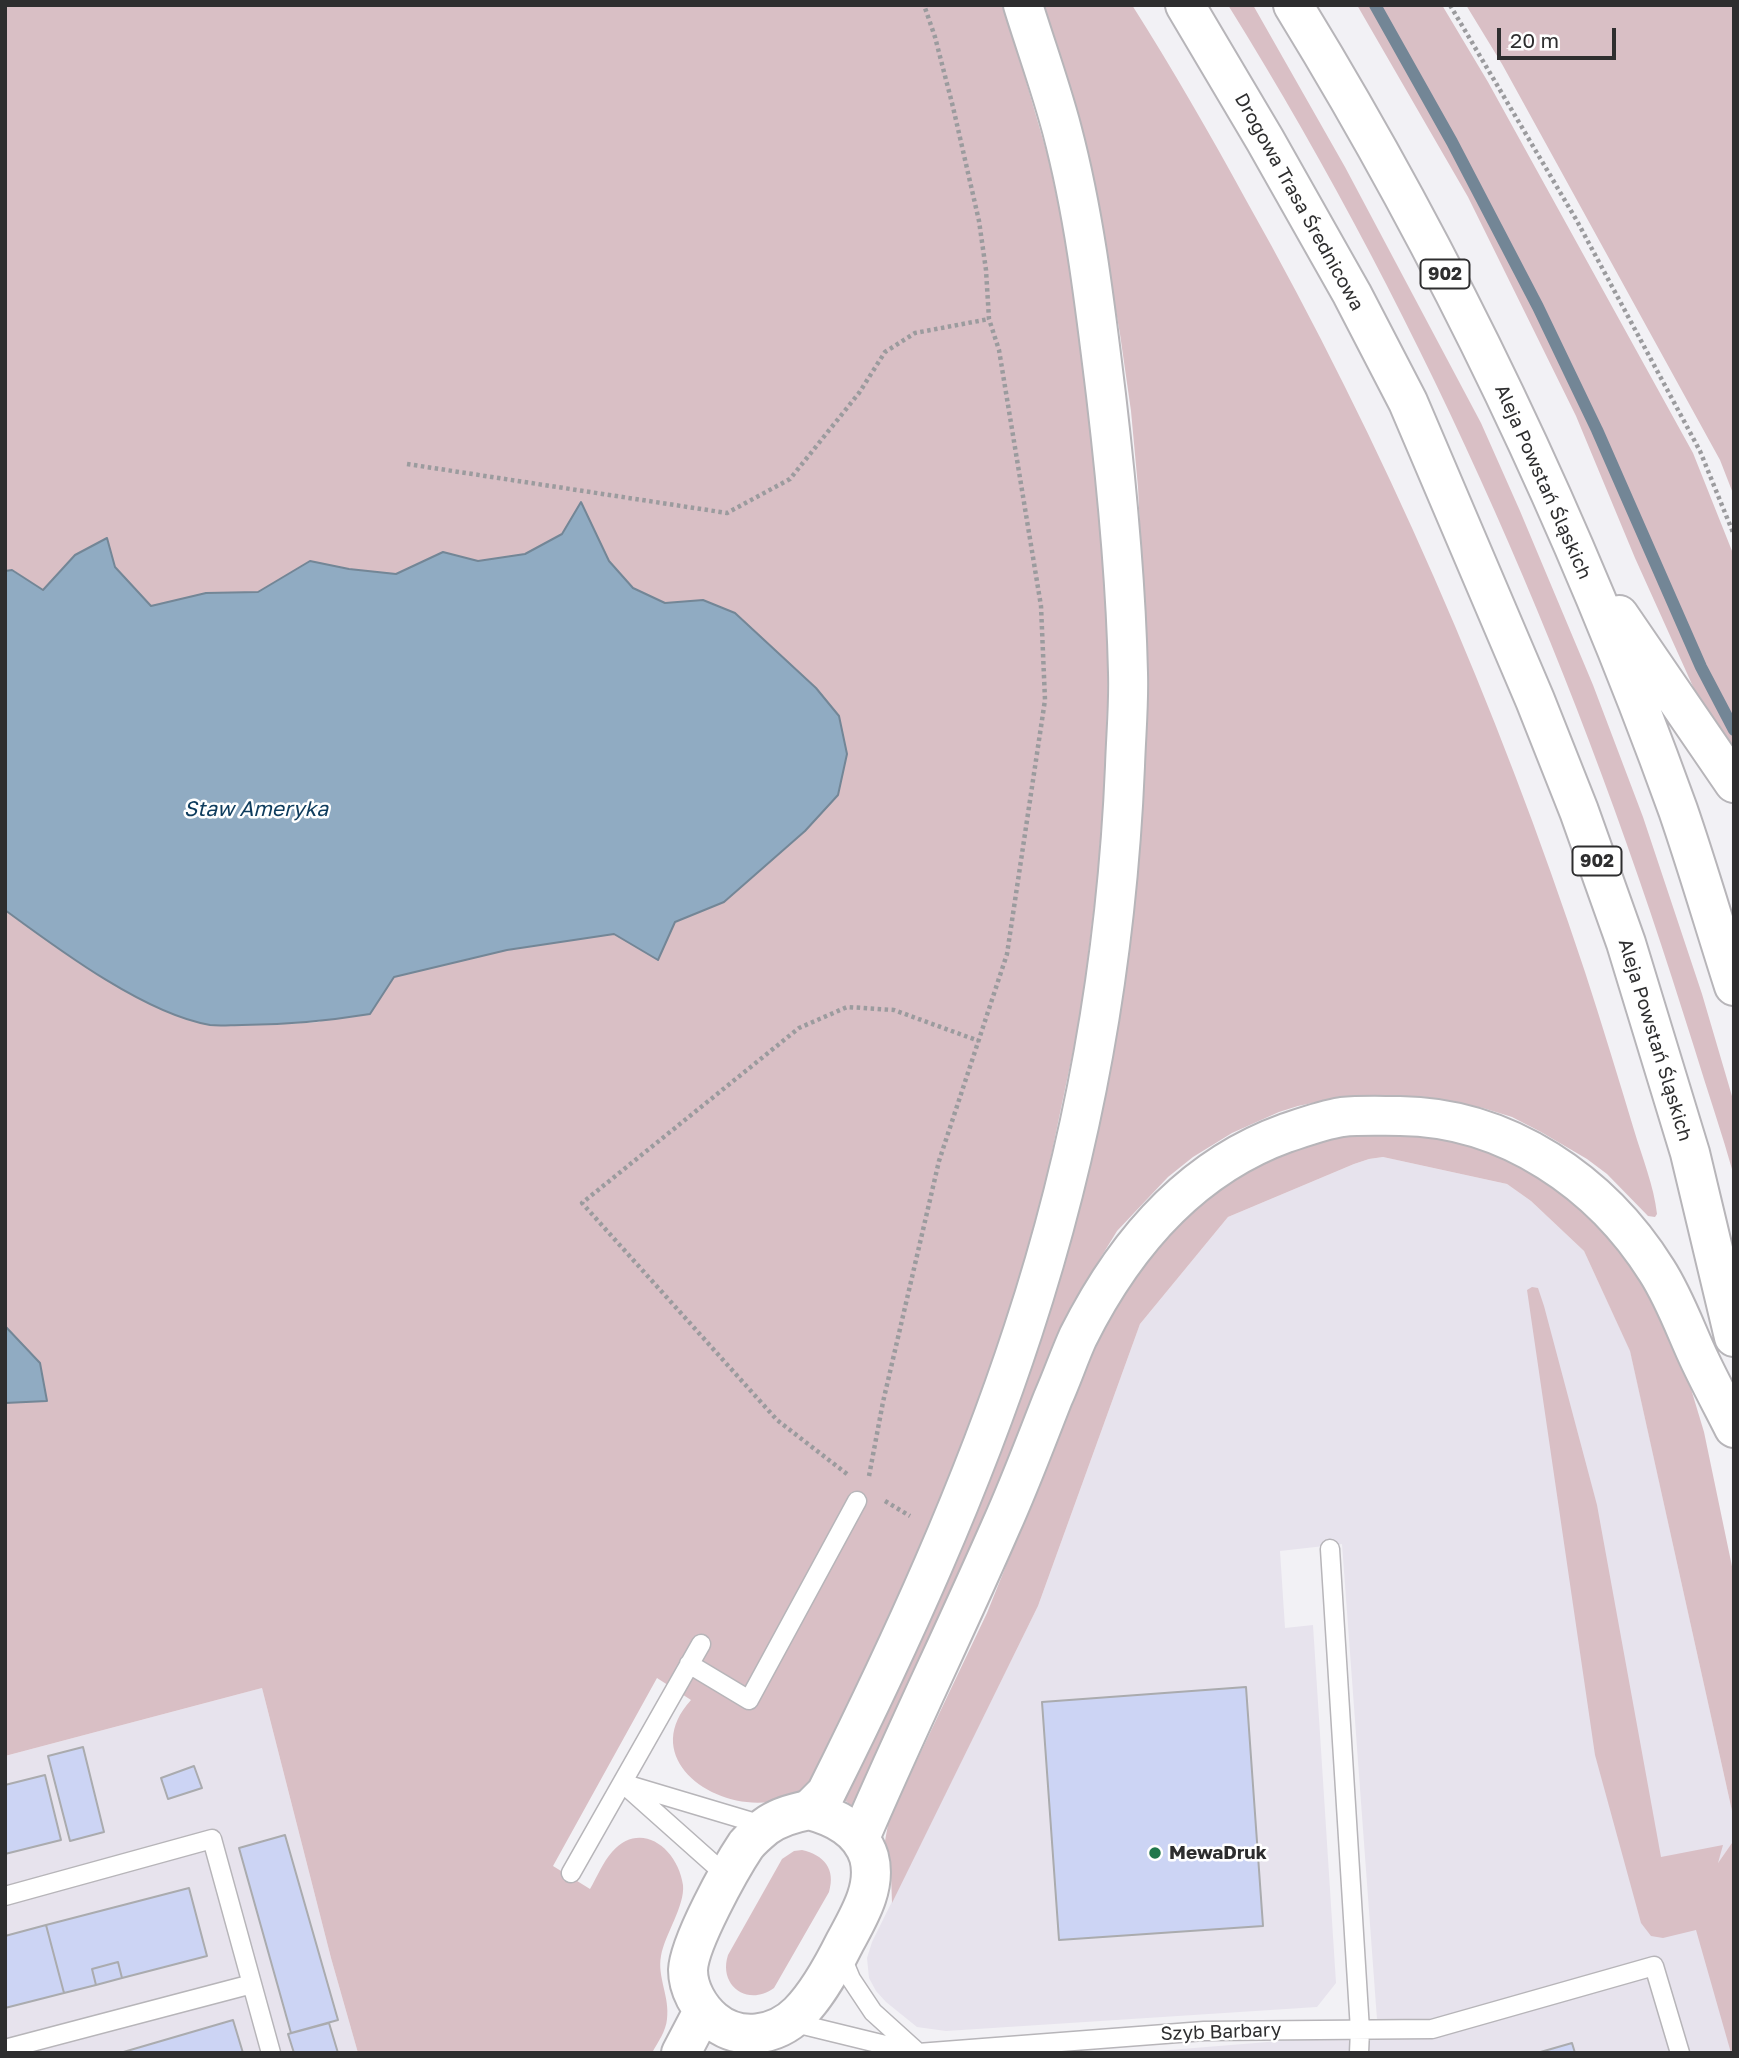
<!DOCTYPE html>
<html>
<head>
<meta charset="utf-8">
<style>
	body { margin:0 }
	#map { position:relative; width:1739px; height:2058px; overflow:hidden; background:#f2f1f5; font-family:"Golos Text",sans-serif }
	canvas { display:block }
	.frame { position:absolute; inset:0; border:7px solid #2e2e2f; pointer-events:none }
	.scale { position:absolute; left:1497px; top:28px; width:119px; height:32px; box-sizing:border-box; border:4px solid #2e2e2f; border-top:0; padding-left:9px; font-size:21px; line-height:24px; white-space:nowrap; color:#2e2e2f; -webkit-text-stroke:5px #fff; paint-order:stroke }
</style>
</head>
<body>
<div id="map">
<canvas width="1739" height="2058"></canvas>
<div class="frame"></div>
<div class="scale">20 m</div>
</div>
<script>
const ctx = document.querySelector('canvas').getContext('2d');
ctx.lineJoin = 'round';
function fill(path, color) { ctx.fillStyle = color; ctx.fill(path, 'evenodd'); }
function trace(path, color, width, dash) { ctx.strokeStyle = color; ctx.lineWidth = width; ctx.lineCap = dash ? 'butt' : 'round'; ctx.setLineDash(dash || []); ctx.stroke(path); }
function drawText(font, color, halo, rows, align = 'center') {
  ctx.font = font + ' "Golos Text",sans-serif'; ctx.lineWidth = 5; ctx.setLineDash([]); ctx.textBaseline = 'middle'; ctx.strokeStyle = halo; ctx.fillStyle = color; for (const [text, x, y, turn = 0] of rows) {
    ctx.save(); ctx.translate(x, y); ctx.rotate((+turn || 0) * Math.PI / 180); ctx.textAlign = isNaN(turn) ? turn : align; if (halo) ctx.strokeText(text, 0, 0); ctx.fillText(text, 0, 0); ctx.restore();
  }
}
fill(new Path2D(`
	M1383,1157L1507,1184L1531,1201L1584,1251L1630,1350L1734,1820V1840L1716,1866L1734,2053H1133L1378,2033L1342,1544L1280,1551L1285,1628L1313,1625L1336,1983L1317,2007L946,2031L917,2027L886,2002L876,1991L869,1978L867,1958L872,1942L1038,1606L1140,1324L1228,1217L1354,1164L1369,1159Z
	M262,1688L331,1958L358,2053H5V1756Z`), '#e7e3ed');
fill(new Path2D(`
	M5,5H1004L1048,157L1062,223L1086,366L1107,598L1108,674L1105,774L1097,882L1081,1013L1046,1180L1018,1282L983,1394L918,1560L807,1786C750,1834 627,1770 691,1700L657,1678L553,1866L590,1889C597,1877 603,1862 612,1852C641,1819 678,1849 683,1885C685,1906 665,1934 661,1956C657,1977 670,1997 667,2019C666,2031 658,2042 652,2053H358L331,1958L262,1688L5,1756V1403L47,1401L40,1363L5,1326V910L98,974L162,1010L210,1025H267L319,1022L393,977L507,950L675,922L724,902L805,831L839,716L816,688L735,613L703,600L665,603L633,588L609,561L581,503L562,534L525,554L478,561L443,552L396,574L349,569L310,561L258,592L206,593L151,606L115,567L75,555L43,590L13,570L5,571Z
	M1043,5H1132C1172,68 1210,134 1246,200C1384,445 1497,705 1585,972C1602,1024 1618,1077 1634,1130C1642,1157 1654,1186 1657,1214L1655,1217L1648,1216L1607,1174L1587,1159L1541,1132L1512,1117L1483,1108L1427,1097L1374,1095L1322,1101L1298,1106L1279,1112L1232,1133L1193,1157L1168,1177L1117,1231L1071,1306L991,1511L854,1807L844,1800L1035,1348L1144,613L1138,487L1131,411L1120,334L1107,260Z
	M1228,5H1253L1345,167L1481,423L1520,511L1593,685L1643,817L1702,994L1734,1103V1176C1722,1133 1707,1090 1694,1047C1582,682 1430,330 1228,5Z
	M1357,5H1442L1488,82L1693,453L1734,556V758L1695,691L1635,558L1576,416L1468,197Z
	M1466,5H1734V496L1720,460L1502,64Z
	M1370,1132H1406L1491,1150L1564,1188L1628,1252L1682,1359L1704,1432L1734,1576V1820L1630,1351L1584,1251L1531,1201L1507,1184L1383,1157L1369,1159L1354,1164L1228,1217L1140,1324L1038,1606L892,1903L891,1875L885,1841L889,1819L987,1613L1092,1352L1106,1323L1139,1267L1202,1198L1268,1157L1333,1138Z
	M1532,1287L1538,1288L1544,1306L1597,1505L1661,1857L1723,1845L1718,1863L1734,1840V2053H1731L1696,1930L1663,1938L1651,1936L1641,1923L1595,1755L1527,1290Z
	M802,1850C824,1855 836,1869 829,1892L774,1988C748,2007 718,1986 728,1955L782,1859L794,1851Z`), '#d9bfc5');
const water = new Path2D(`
	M581,502L609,561L633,588L665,603L703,600L735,613L816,688L839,716L847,754L838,795L805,831L724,902L675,922L658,960L614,934L507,950L394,977L370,1014C327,1021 285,1025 242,1025C231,1025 220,1026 210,1025C145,1014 58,949 5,910V571L12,570L43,590L75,555L107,538L115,567L151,606L206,593L258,592L310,561L349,569L396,574L443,552L478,561L525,554L562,534Z
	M5,1326L40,1363L47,1401L5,1403Z`);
fill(water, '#90abc2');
trace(water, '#738696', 2);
trace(new Path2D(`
	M1375,5L1452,142L1538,307L1597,430L1701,667L1734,730`), '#738696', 12);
const building = new Path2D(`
	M1246,1687L1263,1926L1059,1940L1042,1702Z
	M83,1747L104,1832L70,1841L48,1756Z
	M194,1766L202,1788L168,1799L161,1778Z
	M45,1775L61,1840L5,1854V1785Z
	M285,1835L338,2020L291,2033L239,1848Z
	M189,1888L207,1956L122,1978L118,1962L92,1969L96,1985L64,1993L46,1925Z
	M46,1925L64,1993L5,2008V1936Z
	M118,1962L122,1978L96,1985L92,1969Z
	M233,2020L243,2053H120Z
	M329,2023L338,2053H294L288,2034Z
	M1572,2043L1575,2053H1537Z`);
fill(building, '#ccd4f4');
trace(building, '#aaabae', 2);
const lane = new Path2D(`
	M1330,1549L1360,2030L1359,2053
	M689,1664L749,1700L857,1501
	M622,1783L766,1826
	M627,1787L728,1877
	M571,1873L701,1644
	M5,1896L212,1839L271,2053
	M841,1955L851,1979L873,2012L915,2050
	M791,2022L918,2053L1204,2031L1432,2029L1654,1966L1680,2053
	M5,2049L252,1984`);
const secondary = new Path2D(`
	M809,1810C835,1817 860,1829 869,1857C877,1887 859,1916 845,1942C833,1966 818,1994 799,2013C776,2036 739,2042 713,2020C699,2008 688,1989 688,1970C689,1943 730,1869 746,1845C751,1839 759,1832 765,1827C778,1817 793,1813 809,1810Z
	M681,2053L703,2011`);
const primary = new Path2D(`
	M1185,5L1265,140L1352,294L1408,402L1535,700L1579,811L1626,943L1690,1153L1734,1337
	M1293,5C1449,259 1577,530 1678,810C1698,868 1715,927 1734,986
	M1619,615L1734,783
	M809,1810L826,1793C901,1643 971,1490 1023,1331C1083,1149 1117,958 1125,766C1126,735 1129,704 1128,673C1126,580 1117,488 1106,395C1095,306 1085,217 1062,130C1051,88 1036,47 1023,5
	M860,1838C905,1733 955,1631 1001,1526C1020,1484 1036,1441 1053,1398C1062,1378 1069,1357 1078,1337C1123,1247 1189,1168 1286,1133C1304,1127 1323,1120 1342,1117C1361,1115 1381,1116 1400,1116C1507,1117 1602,1183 1657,1271C1673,1296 1683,1323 1695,1350C1707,1377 1721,1402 1734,1428`);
trace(lane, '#b7b5b9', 21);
trace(secondary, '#b7b5b9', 42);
trace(primary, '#b7b5b9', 42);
trace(new Path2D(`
	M1450,5L1577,221L1700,451L1734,535
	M407,464L727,513L790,479L859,393L885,352L915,333L989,319
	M847,1474L777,1420L582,1203L799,1028L847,1007L894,1010L979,1041
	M869,1476L883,1402L939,1161L1007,954L1045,700L1041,606L999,350L989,319L986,270L979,221L953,107L935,37L924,5
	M885,1501L910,1516`), '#9b9b9e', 4.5, [3.5, 3.5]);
trace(lane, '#fff', 18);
trace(secondary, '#fff', 38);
trace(primary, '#fff', 38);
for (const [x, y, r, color] of [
	[1155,1853,7,"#20774b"]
]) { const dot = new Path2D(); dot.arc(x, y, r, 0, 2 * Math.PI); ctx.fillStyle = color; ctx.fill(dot); trace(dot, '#fff', 2.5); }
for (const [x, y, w] of [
	[1445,274,49],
	[1597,861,49]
]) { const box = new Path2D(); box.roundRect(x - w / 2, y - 14.5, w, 29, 5); ctx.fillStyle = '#fff'; ctx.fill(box); trace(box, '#2e2e2f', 2); }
drawText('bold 18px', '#2e2e2f', null, [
	["902",1445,274],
	["902",1597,861]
]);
drawText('19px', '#2e2e2f', '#fff', [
	["Drogowa Trasa Średnicowa",1299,202,61],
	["Aleja Powstań Śląskich",1543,482,66],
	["Aleja Powstań Śląskich",1655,1040,73],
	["Szyb Barbary",1221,2032,-2]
]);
drawText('bold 19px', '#2e2e2f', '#fff', [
	["MewaDruk",1169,1853]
], 'left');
drawText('italic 21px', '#0e3c5d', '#fff', [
	["Staw Ameryka",256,809]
]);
</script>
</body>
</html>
